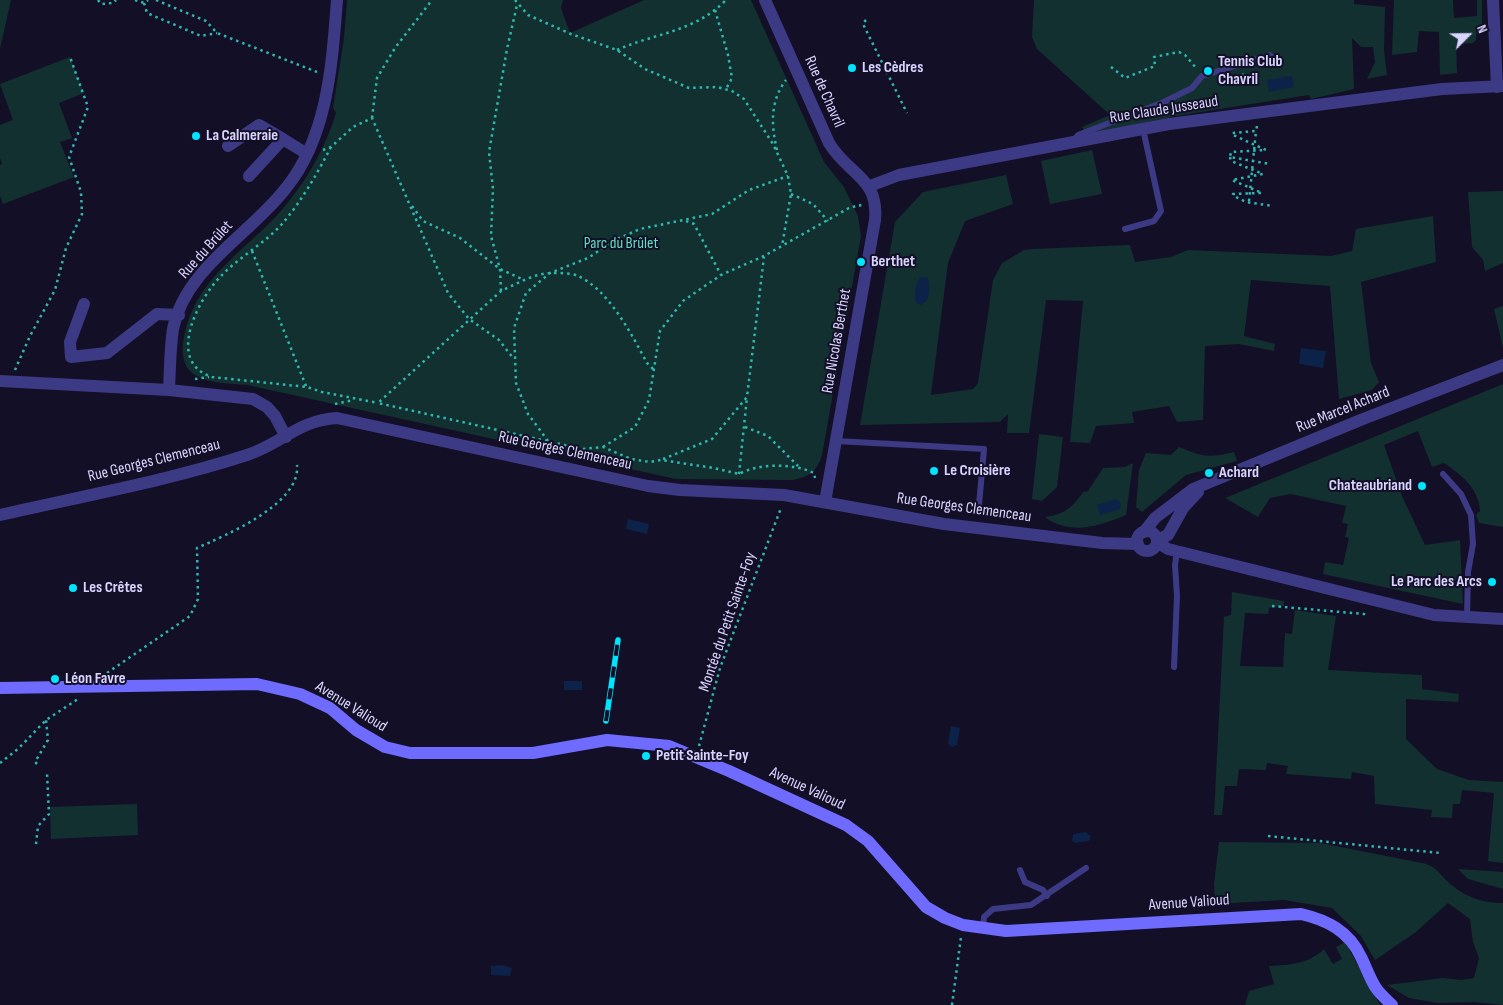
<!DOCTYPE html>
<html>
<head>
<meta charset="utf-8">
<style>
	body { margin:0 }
	#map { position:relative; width:1503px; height:1005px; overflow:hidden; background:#130f26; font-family:"Sofia Sans Condensed",sans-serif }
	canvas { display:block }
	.north { position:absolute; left:1443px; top:10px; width:50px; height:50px; -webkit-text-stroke:4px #130f26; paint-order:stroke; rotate:67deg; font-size:14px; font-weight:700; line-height:20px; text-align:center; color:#d9d4ff }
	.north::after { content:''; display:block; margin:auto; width:18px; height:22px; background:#d9d4ff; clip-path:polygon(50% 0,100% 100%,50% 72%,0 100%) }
</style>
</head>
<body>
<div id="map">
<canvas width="1503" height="1005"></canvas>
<div class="north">N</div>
</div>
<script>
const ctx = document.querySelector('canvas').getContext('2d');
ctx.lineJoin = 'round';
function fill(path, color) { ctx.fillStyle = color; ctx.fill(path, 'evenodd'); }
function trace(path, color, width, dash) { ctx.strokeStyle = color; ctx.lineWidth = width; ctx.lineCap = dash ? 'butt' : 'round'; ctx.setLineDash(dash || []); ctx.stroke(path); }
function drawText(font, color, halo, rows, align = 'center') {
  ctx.font = font + ' "Sofia Sans Condensed",sans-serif'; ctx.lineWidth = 4; ctx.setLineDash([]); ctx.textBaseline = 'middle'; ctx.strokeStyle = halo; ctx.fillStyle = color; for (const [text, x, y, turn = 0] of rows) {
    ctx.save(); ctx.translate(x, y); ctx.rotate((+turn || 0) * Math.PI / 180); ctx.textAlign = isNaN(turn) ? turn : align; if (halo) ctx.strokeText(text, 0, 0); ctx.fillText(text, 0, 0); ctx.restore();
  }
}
fill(new Path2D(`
	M0,0H11L0,49Z
	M347,0H563L561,8L570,33L644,0H751L824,162L844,187L858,216L861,236L822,455C817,472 809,477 792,480L676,479L247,385C214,382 175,384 184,337C197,272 252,249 289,201C310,175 326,145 336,113L333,108L344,38Z
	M1034,0H1354V4L1385,7L1384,50L1387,75L1367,79L1375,62L1373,47H1361L1352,38L1354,89L1311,99L1309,95L1176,116L1087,135L1082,127L1110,115L1037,49L1032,37Z
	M1394,0H1453L1454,18L1477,16V0H1482V28L1477,29L1476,40L1473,43L1456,44L1457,73L1440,75L1439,32L1419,31L1417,52L1392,55Z
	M70,57L84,93L59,103L72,138L60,142L74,177L3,204L0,196V165L2,164L0,158V125L13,120L0,84Z
	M1092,150L1102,194L1050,204L1041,161Z
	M1006,175L1013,204L965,221L948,263L931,395L973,389L978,383L993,280L1002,263L1024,250L1032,249L1130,245L1135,262L1171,257L1188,250L1331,256L1352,251L1356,229L1433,216L1436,262L1361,282L1371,363L1379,382L1372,390L1339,399L1330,286L1251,280L1244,336L1275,344L1274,351L1239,344L1205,346L1203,420L1177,422L1169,406L1132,412L1134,423L1096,426L1090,443L1070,442L1083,301L1046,300L1029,433H1007L1008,414L1000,422L860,425L895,222L923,192Z
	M1503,191V263L1485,271L1483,260L1472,247L1468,192Z
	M1503,306V348L1494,309Z
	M1503,384V527L1479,523L1476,515L1480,511C1479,489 1462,475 1444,463L1432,467L1418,431L1384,445L1402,496L1425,545L1460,540L1463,604L1323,574L1325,562L1343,565L1349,538L1345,537L1348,524L1342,523L1346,506L1291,494L1270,498L1258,517L1225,498Z
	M1039,434L1063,437L1057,487L1042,501L1032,499Z
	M1179,447C1202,457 1209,458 1234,452L1237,461L1186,475L1142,512L1136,507L1139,470L1146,453L1171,455Z
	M1133,463L1126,515C1100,526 1070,536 1045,517C1065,514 1072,508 1083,492L1088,491L1103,468L1125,467Z
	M1232,592L1284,601V606L1269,608L1268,614L1245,613L1240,666L1283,667L1285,633L1292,634L1295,610L1336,616L1328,670L1422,675V689L1459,694L1458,702L1406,699V739L1437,769L1469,780L1503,782V863L1488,861L1494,793L1462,790L1460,804H1453L1452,818L1431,817L1432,810L1375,804L1374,776L1352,772L1351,779L1286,774L1288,766L1267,763L1266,770L1239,769L1237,786H1225L1222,815H1214L1224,617L1231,615Z
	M137,804L138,835L51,839L50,807Z
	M1219,842L1320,843L1422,863C1436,866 1437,871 1446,880C1462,896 1481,903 1503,903V1005L1474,1002L1438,1003L1409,998L1387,985L1443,978L1461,980L1474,978L1479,958L1473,942L1470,919L1448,903L1416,932L1375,960L1361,936L1332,908L1284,900L1215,904L1214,884Z
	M1458,869L1503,872V889L1468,879Z
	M1345,942L1380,1005H1245L1249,991L1274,984L1269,966C1289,965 1309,964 1324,949L1333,964L1342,959L1336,947Z`), '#12302f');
fill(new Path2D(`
	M1292,76L1294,87L1269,92L1267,80Z
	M920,277H927C931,286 931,301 920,305L915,301V288Z
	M1301,348L1326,351L1323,368L1299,364Z
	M1117,499L1121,503L1120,509L1100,515L1097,505Z
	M628,519L649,524L647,534L626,529Z
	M564,681H582V690H564Z
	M951,726L960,728L957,745L952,747L948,744Z
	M1086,832L1091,836L1089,841L1076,843L1072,841L1073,834Z
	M502,965L512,968L510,976L491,975V966Z`), '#0c2248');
trace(new Path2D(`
	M98,0L101,4L113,3L116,0
	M135,0L144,3L148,0
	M156,0L206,21L217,33L317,72
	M515,0L528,15L571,34L617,50L645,69L689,88L717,87L732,91L744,99L773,144L788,176L791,194L782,246
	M144,3L147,13L201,36L217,33
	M715,10L728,55L732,78L726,89
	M866,20L863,23L864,26L907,113
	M617,50C655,33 695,32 726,0
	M1111,67L1125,78L1155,66L1154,57L1179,52L1185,55L1197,69
	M1242,74L1249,79L1256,78
	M372,118L377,78L395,48L432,0
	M1257,126L1256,131L1232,133L1233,135L1266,150L1231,152L1230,157L1270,164
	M331,147C317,174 301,202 282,224C264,244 239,257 221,276C198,299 165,362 212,377L307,387L322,392L378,403
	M323,150L331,147L353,127L372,118L448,293L469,319L499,340L513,358
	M777,150C771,125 770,101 786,80
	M1230,157L1231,161L1263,174L1232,180L1262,193L1233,194L1234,196L1246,202L1273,206
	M791,194L813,204L828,221
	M1249,201L1256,131
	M412,206L423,221L460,238L500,269L524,280
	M686,221L694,224L721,275
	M252,251L306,386
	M501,291L500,269L491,236L493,189L489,152L507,49L517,5
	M653,369L647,363C632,335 609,290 578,276C572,273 559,273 552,273C535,273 516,284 501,291L378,403L582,449L603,447L631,459L650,462L661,460L714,468L739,474C759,463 793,463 814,473L815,478
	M15,370L30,336L55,290L66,248L82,214L81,192L69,157L88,107L70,57
	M195,379L209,377
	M335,404L354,400
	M745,427L768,436L798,466
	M548,441L528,414L516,383L514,328L526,293L550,273L588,258L615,240L640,229L712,214L749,190L788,176
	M603,447L635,427L649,400L660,331L683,301L721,275L764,256L849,208L860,205L861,208
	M663,459L712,439L747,397L764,257
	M739,474L747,397
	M1272,606L1364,614L1365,611
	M107,673L190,616L198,599L197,548C226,535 301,504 297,465
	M699,746L720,668L781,508
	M0,763L19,748L46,720L78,699
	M37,764L35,762L48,740L46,720
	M1268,836L1440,853
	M36,844L38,826L49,814L47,773
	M952,1005L961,937`), '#2fb8b0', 2.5, [2.5, 4]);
trace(new Path2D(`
	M1074,140L1078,135L1164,102L1192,88L1202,76L1270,55
	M1125,229L1154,221L1161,211L1143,129
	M836,441L984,449L979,505
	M1443,474L1461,494L1471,515L1473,544L1468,572L1467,618
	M1174,667L1177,596L1175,565L1177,551
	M1020,870L1025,882L1043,890L1047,896
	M983,929L984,917L993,909L1031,905L1086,868`), '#3d3a85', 6);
trace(new Path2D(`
	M765,0L829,143C848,175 879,177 875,220L825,502
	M1493,0L1497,87
	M228,146L259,125L283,139
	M249,176L283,139L307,154
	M870,186L899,175L1169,124L1442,89L1503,86
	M84,304L70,342L71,357L107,353L157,314L179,315
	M0,381L169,390L253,399L267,407L275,416L286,437
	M169,390C170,370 170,349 173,329C185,268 251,234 286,188C328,136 332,64 337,0
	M0,515C82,496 167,481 247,455C281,444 299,420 337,418L648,486L680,490L784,495L944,524L1102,543L1138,544
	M1137 541a10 10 0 1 1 20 0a10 10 0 1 1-20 0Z
	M1144,532L1155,518L1193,489L1363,419L1503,365
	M1157,540L1168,535L1183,508L1198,492
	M1157,542L1168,549L1434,615L1503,619`), '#3d3a85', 12);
trace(new Path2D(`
	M0,688L257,684L300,694L330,708L356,730L385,747L410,753H533L607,740L669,746L729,771L846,825L868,841L926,907L945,918L963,925L1006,931L1301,914C1327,920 1349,931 1361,957C1366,967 1370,979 1376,988C1380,994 1387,1000 1392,1005`), '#6f6bff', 12);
const rail = new Path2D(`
	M606,721L618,640`);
trace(rail, '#00e5ff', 5.5);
trace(rail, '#130f26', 4, [11]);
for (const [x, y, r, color] of [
	[852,68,5,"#00e5ff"],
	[1208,71,5,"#00e5ff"],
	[196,136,5,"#00e5ff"],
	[861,262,5,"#00e5ff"],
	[934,471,5,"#00e5ff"],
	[1209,473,5,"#00e5ff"],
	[1422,486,5,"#00e5ff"],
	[1492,582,5,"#00e5ff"],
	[73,588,5,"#00e5ff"],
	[55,679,5,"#00e5ff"],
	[646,756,5,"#00e5ff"]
]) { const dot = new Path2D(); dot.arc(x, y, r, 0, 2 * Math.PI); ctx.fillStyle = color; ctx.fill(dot); trace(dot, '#130f26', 2); }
drawText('bold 16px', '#d9d4ff', '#130f26', [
	["Tennis Club",1218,62],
	["Chavril",1218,80],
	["Les Cèdres",862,68],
	["La Calmeraie",206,136],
	["Berthet",871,262],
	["Le Croisière",944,471],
	["Achard",1219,473],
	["Chateaubriand",1412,486,"right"],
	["Le Parc des Arcs",1482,582,"right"],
	["Les Crêtes",83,588],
	["Léon Favre",65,679],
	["Petit Sainte-Foy",656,756]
], 'left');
drawText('16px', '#d9d4ff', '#130f26', [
	["Rue de Chavril",824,92,66],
	["Rue Claude Jusseaud",1164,110,-9],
	["Rue du Brûlet",206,250,-48],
	["Rue Nicolas Berthet",837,341,-80],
	["Rue Marcel Achard",1343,410,-22],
	["Rue Georges Clemenceau",565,451,12],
	["Rue Georges Clemenceau",154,461,-14],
	["Rue Georges Clemenceau",964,508,8],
	["Montée du Petit Sainte-Foy",728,622,-71],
	["Avenue Valioud",351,707,32],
	["Avenue Valioud",807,789,25],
	["Avenue Valioud",1189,903,-4]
]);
drawText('16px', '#5fe0c0', '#130f26', [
	["Parc du Brûlet",621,244]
]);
</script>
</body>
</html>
